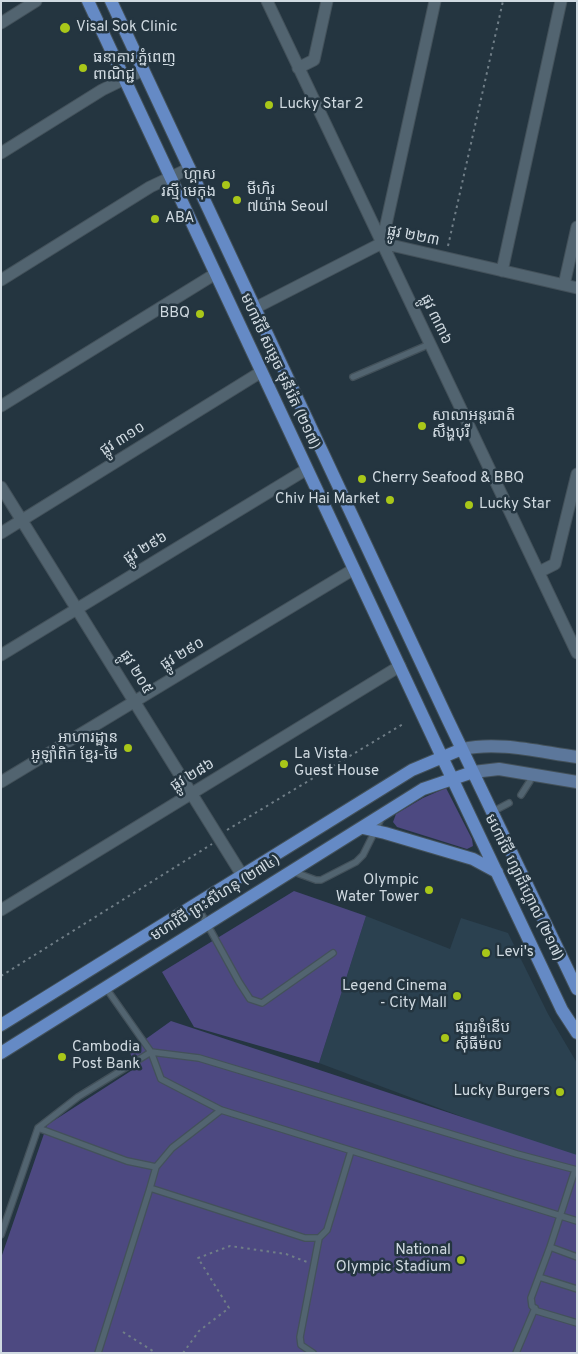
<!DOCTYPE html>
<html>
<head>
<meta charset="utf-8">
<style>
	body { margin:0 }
	#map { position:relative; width:578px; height:1354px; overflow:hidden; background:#243540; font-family:Overpass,sans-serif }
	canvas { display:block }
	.frame { position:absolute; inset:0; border:2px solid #d0dae1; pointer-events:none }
</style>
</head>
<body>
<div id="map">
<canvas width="578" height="1354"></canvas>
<div class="frame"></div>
</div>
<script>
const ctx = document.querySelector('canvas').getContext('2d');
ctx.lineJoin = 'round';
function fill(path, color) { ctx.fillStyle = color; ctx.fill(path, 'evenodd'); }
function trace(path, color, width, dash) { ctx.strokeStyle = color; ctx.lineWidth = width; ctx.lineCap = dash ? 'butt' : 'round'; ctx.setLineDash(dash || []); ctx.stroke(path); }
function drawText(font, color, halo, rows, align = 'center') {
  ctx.font = font + ' Overpass,"Noto Sans Khmer",sans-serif'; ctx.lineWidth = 5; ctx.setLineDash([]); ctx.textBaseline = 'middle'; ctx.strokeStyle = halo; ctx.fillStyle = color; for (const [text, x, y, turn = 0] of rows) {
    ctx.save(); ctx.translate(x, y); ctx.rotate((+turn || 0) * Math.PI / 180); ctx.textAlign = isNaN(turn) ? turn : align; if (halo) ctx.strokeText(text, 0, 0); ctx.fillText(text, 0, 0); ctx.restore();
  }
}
fill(new Path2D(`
	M366,916L450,949L461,918L508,933L548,1014L577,1063V1160L319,1063Z`), '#2b4150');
fill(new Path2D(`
	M446,788L472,839L473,846L467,849L397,827L393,822L396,814L423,798Z
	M294,891L366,916L319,1063L194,1027L162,972Z
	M171,1021L577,1155V1353H1V1258L47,1125L137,1067L129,1051Z`), '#4d4981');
const lane = new Path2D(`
	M353,377L430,344
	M521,795L530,781L532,775
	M492,812L509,803
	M294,872L316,880H321L356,862L363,855L382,817
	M196,904L239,982L250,999L262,1003L333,953
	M106,988L151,1052L161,1079L221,1110L577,1221
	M38,1128L127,1161L156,1167L172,1148L221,1110
	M575,1170L550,1247L531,1298L532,1306L537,1311L577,1323
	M150,1188L156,1167
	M1,1235L38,1128L78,1097L151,1052L199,1058L517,1154L577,1170
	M550,1247L577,1257
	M539,1277L577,1289
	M98,1353L150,1188L305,1238H319L327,1230L351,1151
	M313,1353L301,1345L300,1337L319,1238
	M516,1353L535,1308`);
const street = new Path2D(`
	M267,1L577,653
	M1,23L36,1
	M298,68L314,60L327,1
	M1,153L102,90L143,70
	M382,243L435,1
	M502,271L561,1
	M1,280L150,187L190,168
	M564,285L577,227
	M255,308L382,243L577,288
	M1,406L215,274
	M1,487L242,875
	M1,533L261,372
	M539,572L555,564L577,474
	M1,655L307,469
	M1,782L354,569
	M1,910L400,666`);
const secondary = new Path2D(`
	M462,749C500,741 539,752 577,757
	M473,772L499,769L577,782`);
const primary = new Path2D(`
	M88,1L442,757L562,1010L577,1033
	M111,1L448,720L577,989
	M363,828L385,833L473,859L497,872
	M1,1025L412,770L462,749
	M1,1053L423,789L473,772`);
trace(lane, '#43515a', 8);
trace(street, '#43515a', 13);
trace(secondary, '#43515a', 14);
trace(primary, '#43515a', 14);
trace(new Path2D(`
	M448,246L503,1
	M227,830L403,724
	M1,976L212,844
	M123,1332L156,1353
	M183,1353L199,1331L229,1308L198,1258L230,1246L286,1254L307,1262`), '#707e87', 2, [2.5, 4]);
trace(lane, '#526470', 5.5);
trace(street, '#526470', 11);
trace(secondary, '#5c779b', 12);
trace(primary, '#658ac5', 12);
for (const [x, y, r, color] of [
	[65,28,6,"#a9c719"],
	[83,68,5,"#a9c719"],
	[269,105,5,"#a9c719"],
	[226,185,5,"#a9c719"],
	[237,200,5,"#a9c719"],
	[155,219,5,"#a9c719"],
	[200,314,5,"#a9c719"],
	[422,426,5,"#a9c719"],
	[362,479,5,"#a9c719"],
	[390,500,5,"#a9c719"],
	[469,505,5,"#a9c719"],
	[128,748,5,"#a9c719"],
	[284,764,5,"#a9c719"],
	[429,890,5,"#a9c719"],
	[486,953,5,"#a9c719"],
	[457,996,5,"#a9c719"],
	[445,1038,5,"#a9c719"],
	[62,1057,5,"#a9c719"],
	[560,1092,5,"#a9c719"],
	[461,1260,5,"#a9c719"]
]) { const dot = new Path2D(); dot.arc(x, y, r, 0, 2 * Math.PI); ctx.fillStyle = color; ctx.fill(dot); trace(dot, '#243540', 2); }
drawText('15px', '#d0dae1', '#243540', [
	["Visal Sok Clinic",76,28],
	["ធនាគារ ភ្នំពេញ",93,59],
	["ពាណិជ្ជ",93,76],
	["Lucky Star 2",279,105],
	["ហ្គាស",216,176,"right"],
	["រស្មី មេកុង",216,193,"right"],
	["មីហិរ",247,191],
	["៧យ៉ាង Seoul",247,208],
	["ABA",165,219],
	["BBQ",190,314,"right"],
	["សាលាអន្តរជាតិ",432,417],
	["សឹង្ហបុរី",432,434],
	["Cherry Seafood & BBQ",372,479],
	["Chiv Hai Market",380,500,"right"],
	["Lucky Star",479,505],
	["អាហារដ្ឋាន",118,739,"right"],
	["អូឡាំពិក ខ្មែរ-ថៃ",118,756,"right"],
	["La Vista",294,755],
	["Guest House",294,772],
	["Olympic",419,881,"right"],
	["Water Tower",419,898,"right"],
	["Levi's",496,953],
	["Legend Cinema",447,987,"right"],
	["- City Mall",447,1004,"right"],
	["ផ្សារទំនើប",455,1029],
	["ស៊ីធីម៉ល",455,1046],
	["Cambodia",72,1048],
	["Post Bank",72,1065],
	["Lucky Burgers",550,1092,"right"],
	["National",451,1251,"right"],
	["Olympic Stadium",451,1268,"right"]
], 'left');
drawText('15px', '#d0dae1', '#243540', [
	["ផ្លូវ ២២៣",413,237,11],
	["ផ្លូវ ៣៣៦",435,320,64],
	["មហាវិថី សម្តេច មុនីរ៉េត (២១៧)",279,372,65],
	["ផ្លូវ ៣១០",123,440,-32],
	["ផ្លូវ ២៩៦",146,549,-31],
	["ផ្លូវ ២៩០",183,655,-31],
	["ផ្លូវ ២០៥",135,673,58],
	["ផ្លូវ ២៨៦",193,776,-31],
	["មហាវិថី ហ្សាដឹហ្គោល (២១៧)",523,888,64],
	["មហាវិថី ព្រះសីហនុ (២៧៤)",216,899,-32]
]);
</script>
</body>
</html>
